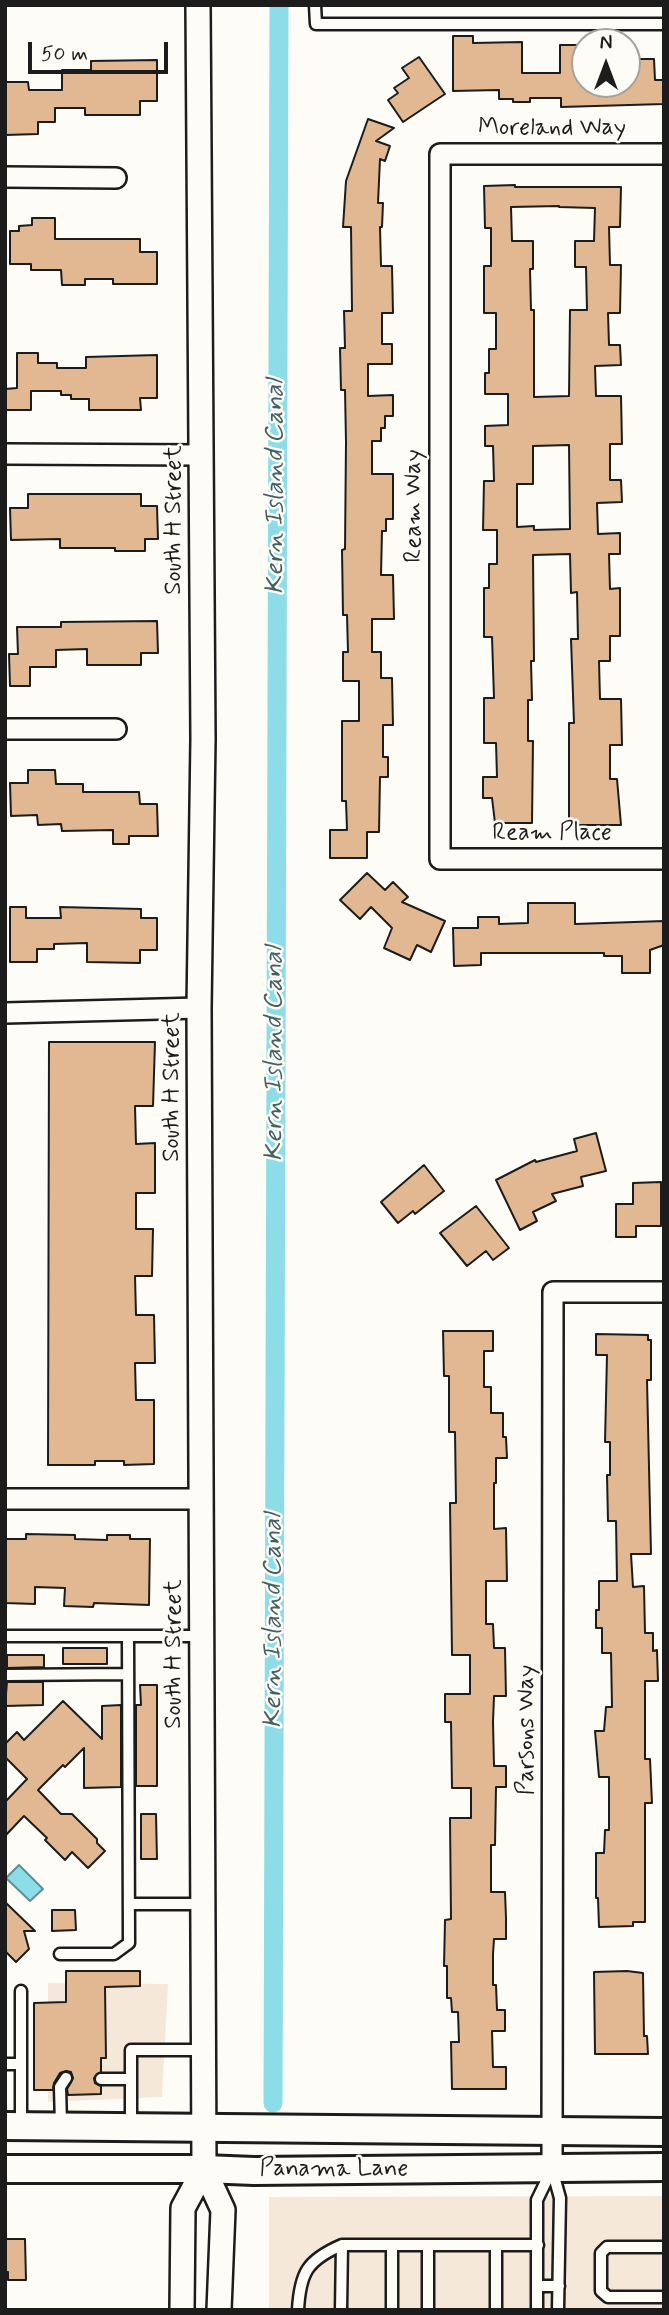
<!DOCTYPE html>
<html>
<head>
<meta charset="utf-8">
<style>
	body { margin:0 }
	#map { position:relative; width:669px; height:2315px; overflow:hidden; background:#fdfcf7; font-family:Mynerve,sans-serif }
	canvas { display:block }
	.frame { position:absolute; inset:0; border:7px solid #1c1c1c; pointer-events:none }
	.north { position:absolute; left:571px; top:28px; width:70px; height:70px; box-sizing:border-box; background:#fdfcf7; border:2px solid #a3a29f; border-radius:50%; rotate:0deg; font-size:19px; font-weight:700; line-height:28px; text-align:center; color:#1c1c1c }
	.north::after { content:''; display:block; margin:auto; width:24px; height:32px; background:#1c1c1c; clip-path:polygon(50% 0,100% 100%,50% 72%,0 100%) }
	.scale { position:absolute; left:28px; top:42px; width:140px; height:32px; box-sizing:border-box; border:4px solid #1c1c1c; border-top:0; padding-left:9px; font-size:21px; line-height:24px; white-space:nowrap; color:#1c1c1c; -webkit-text-stroke:5px #fdfcf7; paint-order:stroke }
</style>
</head>
<body>
<div id="map">
<canvas width="669" height="2315"></canvas>
<div class="frame"></div>
<div class="north">N</div>
<div class="scale">50 m</div>
</div>
<script>
const ctx = document.querySelector('canvas').getContext('2d');
ctx.lineJoin = 'round';
function fill(path, color) { ctx.fillStyle = color; ctx.fill(path, 'evenodd'); }
function trace(path, color, width, dash) { ctx.strokeStyle = color; ctx.lineWidth = width; ctx.lineCap = dash ? 'butt' : 'round'; ctx.setLineDash(dash || []); ctx.stroke(path); }
function drawText(font, color, halo, rows, align = 'center') {
  ctx.font = font + ' Mynerve,sans-serif'; ctx.lineWidth = 5; ctx.setLineDash([]); ctx.textBaseline = 'middle'; ctx.strokeStyle = halo; ctx.fillStyle = color; for (const [text, x, y, turn = 0] of rows) {
    ctx.save(); ctx.translate(x, y); ctx.rotate((+turn || 0) * Math.PI / 180); ctx.textAlign = isNaN(turn) ? turn : align; if (halo) ctx.strokeText(text, 0, 0); ctx.fillText(text, 0, 0); ctx.restore();
  }
}
fill(new Path2D(`
	M48,1983L168,1984L162,2097L48,2102Z
	M664,2196V2310H269V2197Z`), '#f5e8d9');
const water = new Path2D(`
	M19,1865L43,1889L30,1901L6,1878Z`);
fill(water, '#8cdde7');
trace(water, '#5f9096', 2);
trace(new Path2D(`
	M273,2103L279,5`), '#8cdde7', 19);
const building = new Path2D(`
	M453,36H473V43L522,42V73H560V45H581L582,81H585V84H627V63H633V59H654L655,80H664V104L561,107V98H530V102H513V99H499V90L453,91Z
	M419,57L445,94L403,122L388,100L398,93L394,88L409,78L402,68Z
	M157,60V101H140V115H85V108H55V122H38V134L5,135V82H28L29,90H62V70H91V61Z
	M368,119L394,128L376,141L390,146L385,161L380,159L378,203H383L382,227H380L381,266H392L393,313H382V344H392V364H368V396L393,395V416H385V428H381V441H372V474H393V519H386V531H382L381,575H393L394,619H372V652H381V678H392L393,725H383V757H388V777H380L379,832H367V858H330V830H347L346,801H342V721H359V681H343V652H348L347,615H343L342,550L345,549L346,442L345,390H341L340,348H345L344,311H352L351,227H343L346,181Z
	M515,185V187H621L620,227H609L610,265H621L620,313H608L609,345H620L621,365L595,366L596,396H621L622,444H610V480H621L622,502L597,503L598,534L620,533V554H609L610,589L620,588V636H610V661H599L600,699H621L622,745H610V779H617L621,825H569V723H574L571,639H578L577,592L571,593L570,554L533,555L534,661H531L532,700H528V741H533L532,823H495L492,798H483V777H497L496,743H484V698H494L492,637H484V588H489V564H497V530H483L484,481H494L493,446H485V426L508,425V394H485V373H489V349H496V313H484V266H491V228H485L484,186ZM559,206V207L595,208L594,241H575V267H586L587,310H570L569,396L534,397V310H531L530,269H533V241H512L511,207ZM569,445L570,529L534,530V526L517,527V484H533V446Z
	M32,218H55V239H140V252H157V284H113V279H85V285H62L61,270H31V264H10V231H19V226L32,225Z
	M17,353H38V363H57V368H86V357L157,355V398H140L141,410H89V399H71V395H61V391H31V410H5V389L17,388Z
	M28,494H141V506H157L158,539H145V551H115V548H60V539L11,540L10,508H28Z
	M157,621L158,653H141V665H87V649L56,650V667H30V686H10L9,654H18L17,627H61V622Z
	M28,770H55L56,784H83V792H139L140,804H157L158,836H129V844H113V830L62,831L61,824L38,825L37,815L11,816L10,783H28Z
	M367,873L385,890L393,882L408,897L402,902L445,921L431,952L417,945L410,960L384,948L392,928L371,907L360,919L340,900Z
	M528,903H575V924L664,921V945L650,950V973H622V956H604V953H481V965L454,966L453,928H478V917H499V924L528,923Z
	M10,907H26V918H61L60,907L141,909V918H157V950H140V963L87,962V943L54,944V949H37V962H10Z
	M49,1042H155L153,1106H135L136,1144L155,1143V1193H136V1229H153L152,1276H135L136,1315H154L155,1363H135L136,1400H154V1464L124,1465V1461H95V1465H48Z
	M596,1133L606,1171L581,1177L583,1186L552,1194L556,1201L533,1212L537,1221L520,1230L496,1180L535,1160L536,1162L577,1151L574,1139Z
	M424,1165L444,1191L415,1214L413,1211L398,1223L381,1202Z
	M661,1182V1226H636V1237H616V1204H633V1183Z
	M476,1206L509,1248L493,1260L486,1251L467,1266L440,1233Z
	M443,1331H493V1351H484V1387H491V1413H503V1437H506L507,1458H496V1483H494V1529L506,1528L507,1581H486V1624H493L494,1648H505L506,1696H494L493,1722L494,1766H506V1787H496L495,1845H491V1892H505L506,1918V1939H494L493,1954V1985H496L497,2010H505V2031H492L493,2067H506V2089H452L451,2042H459L458,2012H452L451,1998H447V1966H444L445,1920L451,1919L450,1818H471V1788H452L451,1722H445V1694H470V1655H452L450,1503H456L455,1432H449V1376H444Z
	M596,1334L648,1335V1340H651V1380H647L651,1554H631L633,1587L644,1586L645,1633H653V1651L657,1650L658,1681H645V1759H650L652,1803H645V1922H633V1926L599,1927L598,1898H596V1853H604L605,1830H609V1777H599L595,1731H604L606,1707H612L611,1653H602V1628H596V1610H599V1581H617L616,1521H608L607,1475H610V1442H605L607,1355H596Z
	M26,1534L75,1535V1539L107,1540V1535H130V1539H150L149,1605L94,1603L93,1607L64,1606L65,1588L35,1587V1604L5,1603V1539H26Z
	M63,1648H107V1664H63Z
	M7,1655H44V1667L7,1668Z
	M7,1682H43V1705L5,1706Z
	M140,1685H157V1786H136V1705H141Z
	M63,1701L102,1739V1706L121,1705V1787L84,1788V1748L65,1767L63,1765L38,1790L61,1814H72L97,1839V1843L105,1851L88,1868L72,1852L65,1860L45,1840L47,1838L24,1816L5,1836V1802L27,1779L5,1757V1744L17,1732L24,1740Z
	M141,1814H156L157,1859H141Z
	M5,1902L35,1931H24L29,1949L16,1962L5,1951Z
	M52,1910H75L76,1930L52,1931Z
	M66,1971H140V1986L105,1987L106,2058H101V2072L94,2078L95,2083L101,2086V2094L68,2095L67,2089L73,2078L71,2072L66,2071L60,2073L54,2083L53,2090H34V2003L66,2002Z
	M627,1971L643,1973L644,2036H647L648,2054H595L594,1972Z
	M5,2239H25L26,2280H8V2272H5Z`);
fill(building, '#e2b892');
trace(building, '#1c1c1c', 2);
const service = new Path2D(`
	M315,5L316,24H664
	M5,1636H201
	M5,1675L128,1674
	M129,1904H203
	M60,1954H114L129,1943L128,1636
	M21,1991V2126
	M5,2064H21
	M101,2079H131
	M61,2125L60,2087L66,2078
	M131,2126V2050H204
	M552,2169L560,2198L558,2310
	M392,2245V2310
	M496,2245V2310
	M664,2247H607L601,2253V2291L608,2297H664
	M537,2286H559
	M298,2310C300,2273 307,2260 342,2245H538
	M341,2310L342,2245
	M428,2310V2245
	M537,2310V2200L552,2169`);
const minor = new Path2D(`
	M664,154H440V859H664
	M5,177L116,178
	M5,454L201,455
	M5,729H116
	M5,1013L199,1008
	M5,1499H200
	M552,2169L553,1292H664`);
const tertiary = new Path2D(`
	M198,5L203,739L199,1008L204,2169L223,2210L219,2310
	M182,2310L183,2208L204,2169`);
const secondary = new Path2D(`
	M5,2126L664,2132
	M5,2169H204L254,2171L664,2167`);
trace(service, '#1c1c1c', 15);
trace(minor, '#1c1c1c', 24);
trace(tertiary, '#1c1c1c', 28);
trace(secondary, '#1c1c1c', 32);
trace(service, '#fdfcf7', 10);
trace(minor, '#fdfcf7', 19);
trace(tertiary, '#fdfcf7', 23);
trace(secondary, '#fdfcf7', 26);
drawText('24px', '#1c1c1c', '#fdfcf7', [
	["Moreland Way",552,129],
	["Ream Way",415,506,-90],
	["South H Street",175,520,-90],
	["Ream Place",552,834],
	["South H Street",173,1087,-90],
	["South H Street",175,1654,-90],
	["Parsons Way",528,1730,-90],
	["Panama Lane",334,2170]
]);
drawText('italic 26px', '#436063', '#fdfcf7', [
	["Kern Island Canal",277,487,-90],
	["Kern Island Canal",276,1054,-90],
	["Kern Island Canal",275,1621,-90]
]);
</script>
</body>
</html>
